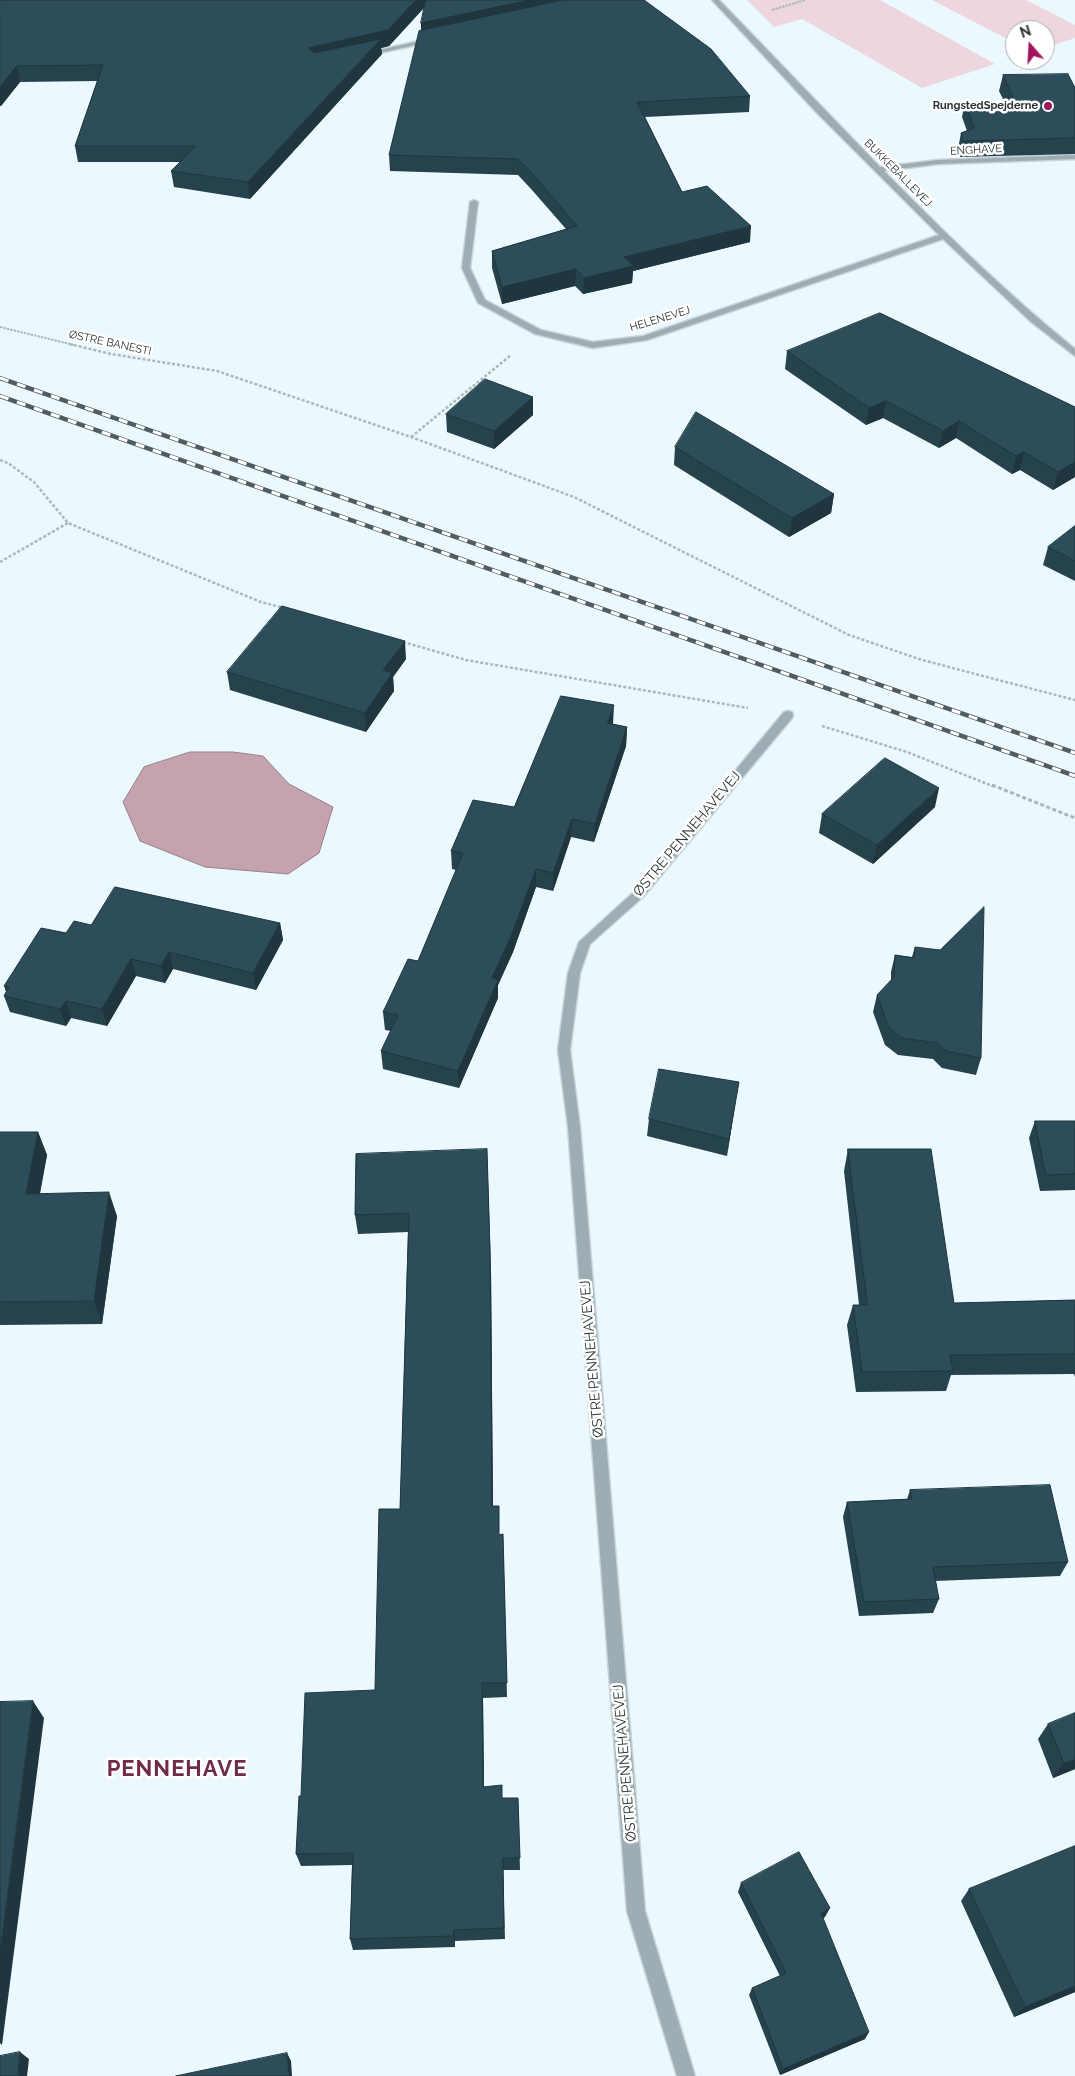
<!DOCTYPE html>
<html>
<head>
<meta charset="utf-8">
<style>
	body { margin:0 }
	#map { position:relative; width:1075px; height:2076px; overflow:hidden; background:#ebf9fe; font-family:Raleway,sans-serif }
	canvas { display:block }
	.north { position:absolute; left:1005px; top:20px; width:50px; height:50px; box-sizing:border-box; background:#fff; border:1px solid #aaadaf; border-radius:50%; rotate:341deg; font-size:14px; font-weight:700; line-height:20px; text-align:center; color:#2a3336 }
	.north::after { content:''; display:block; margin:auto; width:18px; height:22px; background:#a1155f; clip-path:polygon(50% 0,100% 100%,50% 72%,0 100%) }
</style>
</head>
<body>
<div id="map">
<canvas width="1075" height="2076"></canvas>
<div class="north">N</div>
</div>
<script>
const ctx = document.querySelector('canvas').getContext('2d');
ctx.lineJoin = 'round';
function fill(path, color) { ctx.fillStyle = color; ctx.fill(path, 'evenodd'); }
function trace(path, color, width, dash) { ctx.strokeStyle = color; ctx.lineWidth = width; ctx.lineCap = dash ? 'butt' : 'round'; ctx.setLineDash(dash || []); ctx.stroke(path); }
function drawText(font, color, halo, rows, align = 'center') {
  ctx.font = font + ' Raleway,sans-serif'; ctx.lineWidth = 5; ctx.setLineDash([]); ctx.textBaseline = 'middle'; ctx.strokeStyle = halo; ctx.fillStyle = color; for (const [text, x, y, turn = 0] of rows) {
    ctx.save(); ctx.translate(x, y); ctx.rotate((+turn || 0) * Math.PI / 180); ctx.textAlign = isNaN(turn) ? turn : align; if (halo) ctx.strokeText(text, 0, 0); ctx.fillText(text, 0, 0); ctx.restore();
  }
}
fill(new Path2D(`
	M747,0H880L995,64L922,88L802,19L774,27Z
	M932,0H1026L1075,25V38L1045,48V30H1015V43Z`), '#edd6de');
const water = new Path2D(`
	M190,752H233L263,756L289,784L333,807L319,853L288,874L205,867L140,841L123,802L144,767Z`);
fill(water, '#c4a2ae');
trace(water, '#96818a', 1);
const minor = new Path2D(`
	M712,0H719L880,167L938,160L1075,155V159L938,164L884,171C945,233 1007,294 1075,349V356L1030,321L943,239L647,340L593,348L535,334L478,303L462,268L470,202L474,200L478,202L470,268L485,300L541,330L593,342L643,336L939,235L817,113Z
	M432,38L434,39V41L366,56L362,54Z
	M788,711L792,712L793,715L792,718L644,896L590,944L580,973L570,1050L580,1127L645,1911L695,2076H677L627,1911L568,1127L558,1050L568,973L579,942L636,890L784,712Z`);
trace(minor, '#c8d5da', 3);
trace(new Path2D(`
	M772,10L805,0
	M0,327L74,345`), '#abb7bc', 2, [2.5, 1]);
trace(new Path2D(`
	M69,344L111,354L217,371L411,437L574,497L849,635L922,660L1075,700
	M411,437L511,355
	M0,460L8,463L34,482L68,523L261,602L284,608
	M0,562L68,523
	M403,642L466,660L748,708
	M822,726L907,752L995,787`), '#abb7bc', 2.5, [3, 2]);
trace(new Path2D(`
	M992,785L1075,818`), '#abb7bc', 3, [4, 2.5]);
fill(minor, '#9dadb3');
const rail = new Path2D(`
	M0,378L1075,753
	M0,396L1075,776`);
trace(rail, '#525c5f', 4.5);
trace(rail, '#fff', 3, [9]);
fill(new Path2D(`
	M0,0H644L750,96L749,112L645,117L682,192L750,242L633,271L632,283L583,294L575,286L502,304L492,268V251L566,229L532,190L518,175L390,171L389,155L421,30L424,8L389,46L381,48L382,54L250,199L174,187L171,171L180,162H78L75,146L97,81L20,82L1,106Z
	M1003,75L1075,88V154L960,157L958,149L961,133L967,131L962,117L965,101L1005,103L999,91Z
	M787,351L1075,407V477L1053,490L1020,470L1012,474L956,438L939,448L883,418L866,425L785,369Z
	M533,397V415L494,449L447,432L446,414Z
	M675,447L834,494L831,513L789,537L674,465Z
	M1075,526V581L1043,565L1048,547Z
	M406,659L393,677L394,691L366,732L230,690L227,672Z
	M613,724L627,727L626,746L594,842L571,837L553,891L536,887L513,952L498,985V998L459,1088L383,1069L381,1051L391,1031L385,1030L383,1012L418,961L456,870L452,869L451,851L514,807Z
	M935,807L873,864L819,833L822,814Z
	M280,923L283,940L256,990L173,969L165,983L136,976L107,1026L71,1018L66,1026L10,1012L4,996L6,992L4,986L66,933L91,925Z
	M915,947L981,1058L976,1075L942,1068L933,1059L898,1055L885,1045L873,1012L877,995L891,981V972L895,955L912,957Z
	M736,1099L727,1156L647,1136L649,1119Z
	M1035,1121H1075V1190L1040,1191L1029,1138Z
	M0,1132H38L47,1155L40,1194L117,1216L102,1324L0,1325Z
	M848,1149L954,1303L1075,1300V1377L1074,1374L951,1375L946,1391L856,1392L847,1325L853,1305H859L844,1171Z
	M356,1154L491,1270L493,1506L499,1535L503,1534L507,1697L483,1698L484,1787L503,1798H518L520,1870H503L505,1939L455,1941V1947L353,1950L350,1939L352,1865L301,1866L296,1854L301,1796L375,1690L400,1509L408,1232L358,1234L355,1215Z
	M910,1490L1068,1562L1060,1576L935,1581L939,1599L933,1613L859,1616L843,1517L847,1502L907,1499Z
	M1048,1724L1075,1769L1053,1778L1038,1739Z
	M1075,1846V1992L1014,2017L961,1901L969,1889Z
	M741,1883L825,1917L823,1918L865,2039L780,2075L749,1995L752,1988L780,1976L738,1892Z`), '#26424d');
fill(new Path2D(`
	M416,0H430V1L389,46L381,48L382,54L250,199L248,182L309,64L308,48Z
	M530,0H603L421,39V23Z
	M17,66L20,82L1,106H0V87Z
	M751,226L750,242L633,271L632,283L583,294L584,278L624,257Z
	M576,269L575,286L502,304V287Z
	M533,397V415L494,449V431Z
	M886,401L883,418L866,425L869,408Z
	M959,421L956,438L939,448L943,431Z
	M1024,452L1020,470L1012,474L1016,456Z
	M1075,462V477L1053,490L1058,472Z
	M834,494L831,513L789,537L792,518Z
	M405,641L406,659L393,677L394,691L366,732L365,713L383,670Z
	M614,705L613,724L606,742L607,723Z
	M627,727L626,746L594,842L595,824Z
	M939,788L935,807L873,864L877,845Z
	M572,819L571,837L553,891V873Z
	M536,869V887L513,952L498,985V998L459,1088L458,1071L492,978Z
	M280,923L283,940L256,990L253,973Z
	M169,952L173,969L165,983L161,966Z
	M131,959L136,976L107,1026L102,1009Z
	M66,1001L71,1018L66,1026L60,1009Z
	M739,1082L736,1099L727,1156L729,1139Z
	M38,1132L47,1155L35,1217L26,1194Z
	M487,1149L491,1270L493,1523L492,1506Z
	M109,1192L117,1216L102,1324L94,1301Z
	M482,1683L483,1698L484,1800L483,1787Z
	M33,1701L44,1718L2,2045L0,2043V1952Z
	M1075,1759V1769L1053,1778L1064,1763Z
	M830,1908L825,1917L817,1921L821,1913Z
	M454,1930L455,1941V1947L453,1936Z
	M1075,1986V1992L1014,2017L1025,2007Z
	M869,2032L865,2039L780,2075L783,2069Z
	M20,2052L29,2059L27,2076H18Z
	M287,2053L291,2061L292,2076H289Z`), '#1f363e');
const building = new Path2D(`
	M0,0H416L388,30L308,48L314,53L381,39L248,182L171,171L196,146H75L103,65L17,66L0,87Z
	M426,0H530L421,23Z
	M563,0H644L711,49L750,96L637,102L682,192L707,186L751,226L624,257L633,266L584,278L576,269L502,287L492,251L577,226L532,173L518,159L389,155L419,31Z
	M1068,74L1075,88V138L963,141L961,133L974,128L965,101L1016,104L1003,75Z
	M880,313L1075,407V462L1058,472L1024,452L1016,456L959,421L943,431L886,401L869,408L787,351Z
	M485,379L533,397L494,431L446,414Z
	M696,412L834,494L792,518L675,447Z
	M1075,526V561L1048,547Z
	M282,606L405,641L383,670L392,673L365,713L227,672Z
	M561,696L614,705L607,723L627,727L595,824L572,819L553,873L536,869L512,934L492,978L498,980L458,1071L381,1051L398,1015L383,1012L408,959L418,961L463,853L451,851L473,800L514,807Z
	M885,758L939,788L877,845L822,814Z
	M115,887L280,923L253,973L169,952L161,966L131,959L102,1009L66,1001L60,1009L4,996L9,987L4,986L41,928L66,933L74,921L91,925Z
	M984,907L981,1058L946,1051L937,1043L902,1038L889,1028L877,995L894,977L895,955L914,958L915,947L940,950Z
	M659,1069L739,1082L729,1139L649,1119Z
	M1035,1121H1075V1174L1046,1175Z
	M0,1132H38L26,1194L109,1192L94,1301L0,1302Z
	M487,1149L490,1252L492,1506H499V1535L503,1534L507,1683H482L483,1787L502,1785V1798H518L520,1858H503L504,1928L454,1930L453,1936L350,1939L353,1853L296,1854L299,1796H301L305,1693L375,1690L379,1509H400L409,1213L355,1215L356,1154Z
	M848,1149H931L954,1303L1075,1300V1354L950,1355L953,1371L862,1372L853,1305H867Z
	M1050,1485L1068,1562L933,1567L939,1599L864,1602L847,1502L912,1499L910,1490Z
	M33,1701L0,1952V1702Z
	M1075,1713V1759L1064,1763L1048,1724Z
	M1075,1846V1986L1025,2007L969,1889Z
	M799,1852L830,1908L821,1913L869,2032L783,2069L752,1988L786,1973L741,1883Z
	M20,2052L18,2076H0V2056Z
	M287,2053L289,2076H176Z`);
fill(building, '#2c4d59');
trace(building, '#1f363e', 1);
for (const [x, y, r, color] of [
	[1048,106,5,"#a1155f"]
]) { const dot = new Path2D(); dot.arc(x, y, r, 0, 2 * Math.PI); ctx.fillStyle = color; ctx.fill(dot); trace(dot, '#fff', 2); }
drawText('bold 11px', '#2a3336', '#fff', [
	["RungstedSpejderne",1038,106]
], 'right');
drawText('11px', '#2a3336', '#fff', [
	["ENGHAVE",976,150,-3],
	["BUKKEBALLEVEJ",898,173,45],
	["HELENEVEJ",660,319,-17],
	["ØSTRE BANESTI",110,343,12]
]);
drawText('14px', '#2a3336', '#fff', [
	["ØSTRE PENNEHAVEVEJ",687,834,-50],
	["ØSTRE PENNEHAVEVEJ",592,1359,-95],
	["ØSTRE PENNEHAVEVEJ",625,1763,-95]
]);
ctx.letterSpacing = '1px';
drawText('bold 22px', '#6e2c49', '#fff', [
	["PENNEHAVE",177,1769]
]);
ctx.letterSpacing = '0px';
</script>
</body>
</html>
